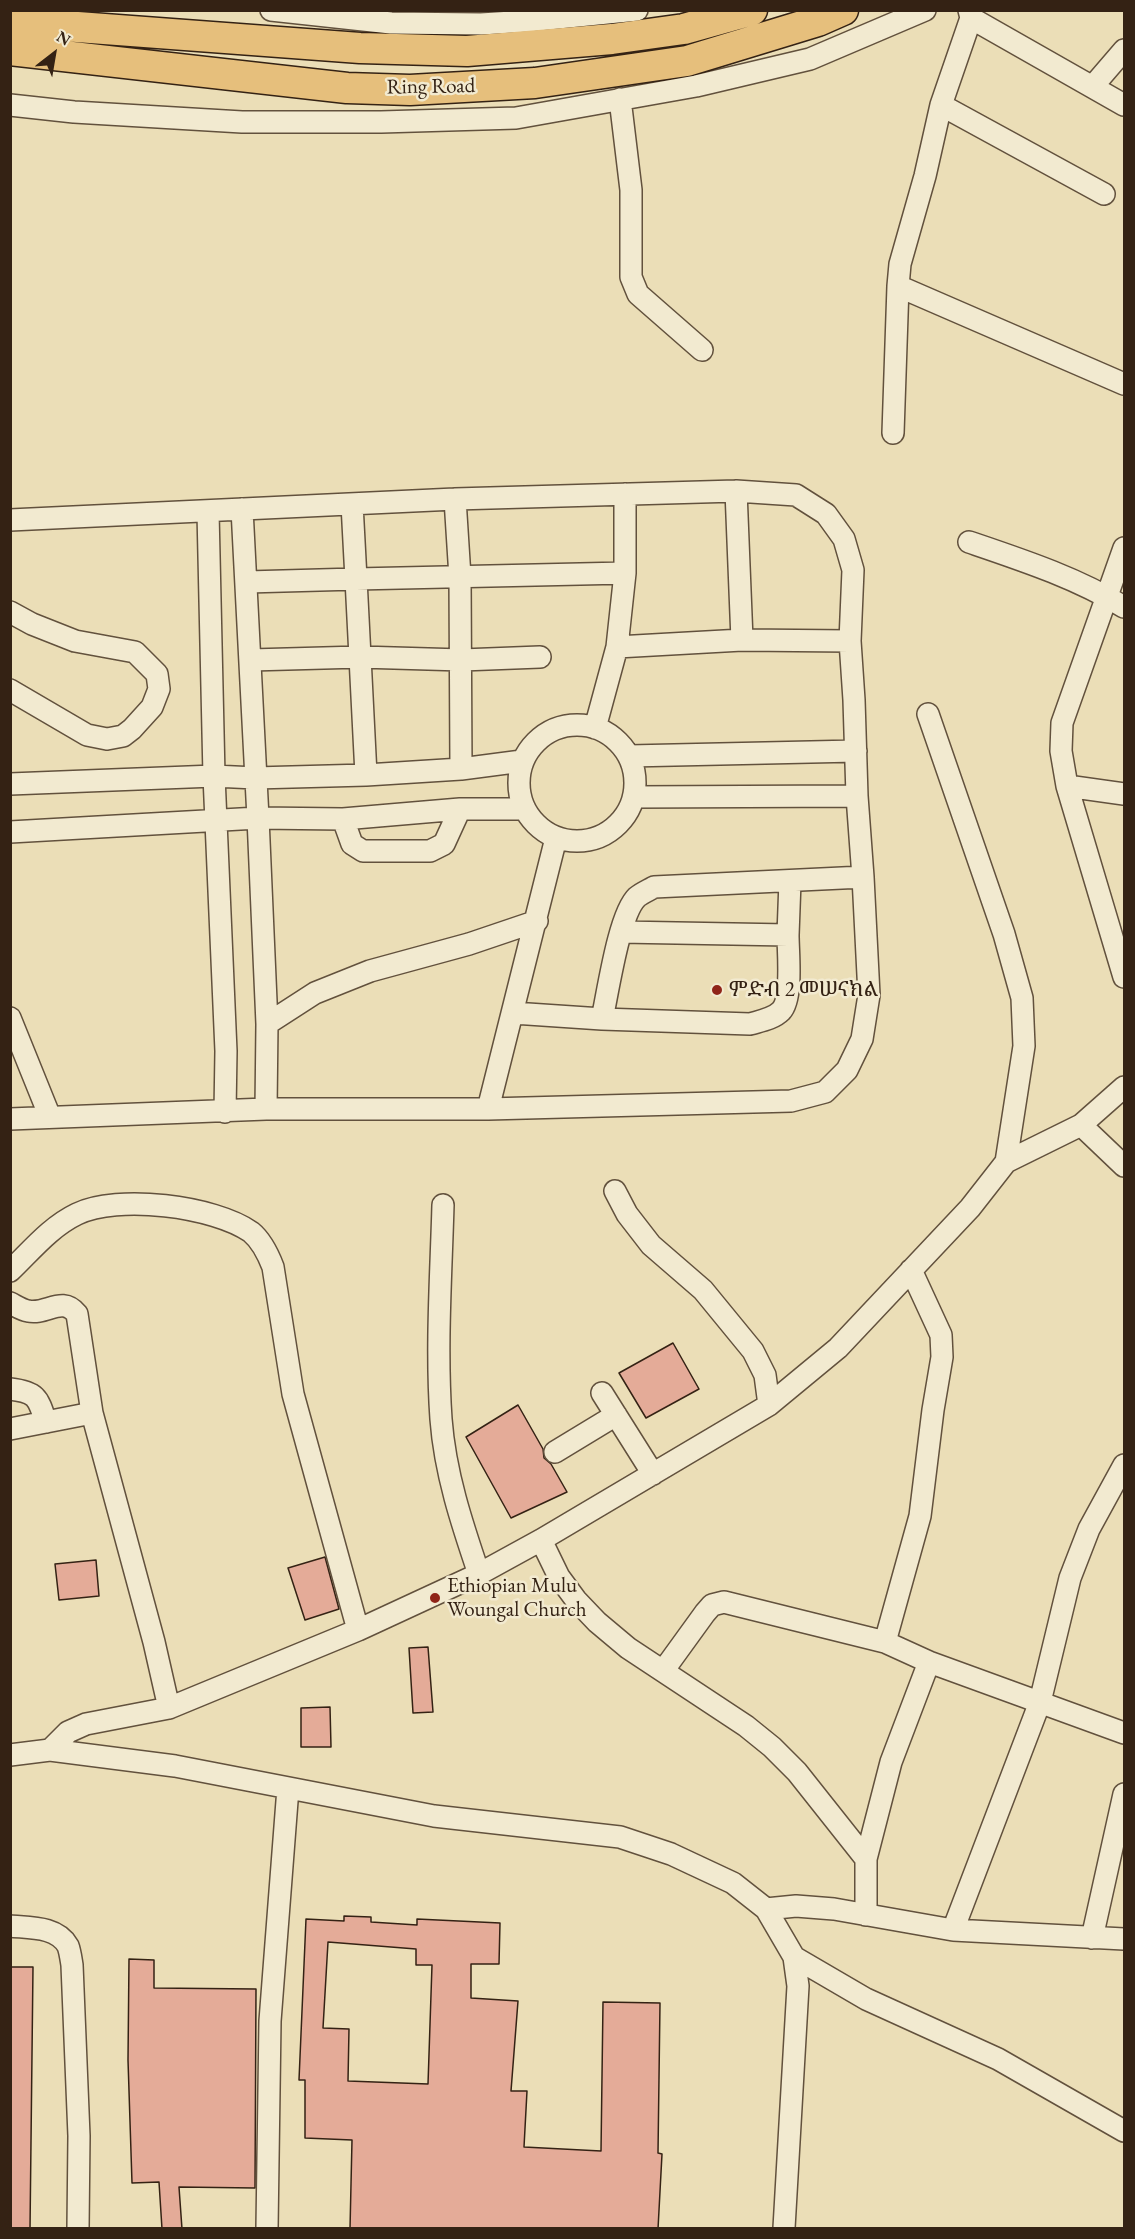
<!DOCTYPE html>
<html>
<head>
<meta charset="utf-8">
<style>
	body { margin:0 }
	#map { position:relative; width:1135px; height:2239px; overflow:hidden; background:#ebdeb7; font-family:"EB Garamond",serif }
	canvas { display:block }
	.frame { position:absolute; inset:0; border:12px solid #342214; pointer-events:none }
	.north { position:absolute; left:24px; top:24px; width:60px; height:60px; -webkit-text-stroke:4px #f2ead0; paint-order:stroke; rotate:31deg; font-size:16px; font-weight:700; line-height:24px; text-align:center; color:#342214 }
	.north::after { content:''; display:block; margin:auto; width:21px; height:27px; background:#342214; clip-path:polygon(50% 0,100% 100%,50% 72%,0 100%) }
</style>
</head>
<body>
<div id="map">
<canvas width="1135" height="2239"></canvas>
<div class="frame"></div>
<div class="north">N</div>
</div>
<script>
const ctx = document.querySelector('canvas').getContext('2d');
ctx.lineJoin = 'round';
function fill(path, color) { ctx.fillStyle = color; ctx.fill(path, 'evenodd'); }
function trace(path, color, width, dash) { ctx.strokeStyle = color; ctx.lineWidth = width; ctx.lineCap = dash ? 'butt' : 'round'; ctx.setLineDash(dash || []); ctx.stroke(path); }
function drawText(font, color, halo, rows, align = 'center') {
  ctx.font = font + ' "EB Garamond","Noto Serif Ethiopic",serif'; ctx.lineWidth = 5; ctx.setLineDash([]); ctx.textBaseline = 'middle'; ctx.strokeStyle = halo; ctx.fillStyle = color; for (const [text, x, y, turn = 0] of rows) {
    ctx.save(); ctx.translate(x, y); ctx.rotate((+turn || 0) * Math.PI / 180); ctx.textAlign = isNaN(turn) ? turn : align; if (halo) ctx.strokeText(text, 0, 0); ctx.fillText(text, 0, 0); ctx.restore();
  }
}
const building = new Path2D(`
	M673,1343L699,1389L646,1418L619,1373Z
	M518,1405L543,1449L544,1458L551,1464L567,1492L511,1518L466,1437Z
	M325,1557L339,1609L305,1620L288,1568Z
	M96,1560L99,1596L59,1600L55,1564Z
	M428,1647L433,1712L413,1713L409,1648Z
	M330,1707L331,1747H301V1708Z
	M344,1916L371,1917V1922L417,1925V1919L500,1923L499,1964H471V1998L518,2001L511,2091H527L524,2147L601,2151L603,2002L660,2003L658,2153L662,2154L658,2229H350L352,2140L305,2138V2080H299L306,1919L344,1921ZM328,1942L416,1949V1965H432L428,2084L348,2081L349,2029L323,2028Z
	M129,1959L154,1960V1988L256,1989L255,2188L179,2187L182,2229H162L159,2182L132,2183L128,2060Z
	M10,1967H33L30,2229H10Z`);
fill(building, '#e4ab98');
trace(building, '#342214', 1.5);
const minor = new Path2D(`
	M271,10L391,23L481,24L528,21L637,10
	M969,10L971,18L941,105L925,176L900,264L898,286L1124,384
	M971,18L1124,105
	M1093,86L1124,50
	M620,99L631,190V277L638,294L702,350
	M10,105L74,112L242,122H381L516,118L696,86L810,59L925,10
	M941,105L1104,194
	M893,433L898,286
	M625,494V573
	M455,499L460,577L461,769
	M352,504L356,579L625,573L617,647L595,728
	M242,509L258,818L267,1024L266,1109
	M208,512L214,776L226,1051L225,1112
	M10,520L455,499L736,491L796,495L826,514L844,539L853,570L850,641L854,700L857,796L863,877L869,995L862,1039L847,1070L825,1092L791,1101L488,1109H266L10,1119
	M969,542C1022,560 1077,578 1124,607
	M1124,548L1062,723L1061,751L1067,786L1124,977
	M247,582L356,579L360,657L462,660L540,657
	M10,612L32,624L75,641L135,652L157,674L159,689L152,707L132,729L123,736L107,739L87,735L10,690
	M742,640L850,641
	M617,647L742,640L736,491
	M251,660L360,657L366,775
	M928,714L1004,934L1022,998L1024,1046L1006,1162
	M519 783a58 58 0 1 1 116 0a58 58 0 1 1-116 0Z
	M629,756L856,751
	M10,784L214,776L255,778L366,775L461,769L522,761
	M1067,786L1124,794
	M634,797L857,796
	M343,819L352,844L363,851H430L444,844L460,809
	M10,832L258,818L343,819L460,809H524
	M621,932L788,935L790,881
	M513,1013L602,1019C608,992 619,914 637,897C642,893 649,890 654,887L863,877
	M10,1018L50,1117
	M602,1019L750,1024C760,1021 773,1019 781,1011C793,998 788,953 788,935
	M267,1024L315,993L370,971L469,944L537,921
	M488,1109L556,838
	M1081,1125L1124,1166
	M615,1191L627,1214L651,1245L703,1290L753,1351L765,1375L769,1405
	M443,1205C441,1276 436,1348 441,1419C445,1473 462,1524 479,1574
	M10,1271C31,1251 50,1227 77,1214C117,1194 214,1206 251,1232C262,1241 268,1254 273,1267L293,1394L358,1630
	M10,1303C16,1306 22,1310 28,1311C47,1315 62,1295 77,1314L92,1413L154,1642L169,1708
	M10,1389C37,1392 38,1398 46,1422
	M602,1393L653,1474
	M10,1429L92,1413
	M555,1452L616,1415
	M541,1540L559,1577L576,1600L597,1622L628,1648L746,1726L772,1747L797,1772L866,1859V1915
	M885,1642L920,1516L933,1410L942,1357L941,1335L911,1270
	M929,1662L1124,1733
	M663,1671L705,1613L712,1605L724,1602L885,1642L929,1662L891,1762L866,1859
	M50,1750L68,1732L86,1724L169,1708L358,1630L479,1574L541,1540L769,1405L838,1348L970,1208L1006,1162L1081,1125L1124,1087
	M10,1755L50,1750L175,1766L434,1816L620,1837L671,1854L733,1883L766,1909L794,1957L798,1986L784,2228
	M766,1909L796,1906L834,1909L953,1930L1124,1939
	M10,1926C29,1928 57,1926 68,1946C70,1951 71,1959 72,1965L79,2136L78,2228
	M953,1930L1040,1702L1070,1578L1089,1529L1124,1465
	M1092,1938L1124,1794
	M794,1957L866,1999L998,2059L1124,2131
	M267,2228L270,2021L288,1788`);
const highway = new Path2D(`
	M10,22L360,48L467,51L612,39L684,29L752,10
	M10,50L347,88L410,90L535,83L687,61L818,21L843,10`);
trace(minor, '#62513d', 24);
trace(highway, '#342214', 33);
trace(minor, '#f2ead0', 21);
trace(highway, '#e6bf7c', 30);
for (const [x, y, r, color] of [
	[717,990,6,"#8f2418"],
	[435,1598,6,"#8f2418"]
]) { const dot = new Path2D(); dot.arc(x, y, r, 0, 2 * Math.PI); ctx.fillStyle = color; ctx.fill(dot); trace(dot, '#f2ead0', 2); }
drawText('21px', '#342214', '#f2ead0', [
	["Ring Road",431,87,-1]
]);
drawText('21px', '#342214', '#f2ead0', [
	["ምድብ 2 መሠናክል",729,990],
	["Ethiopian Mulu",447,1586],
	["Woungal Church",447,1610]
], 'left');
</script>
</body>
</html>
